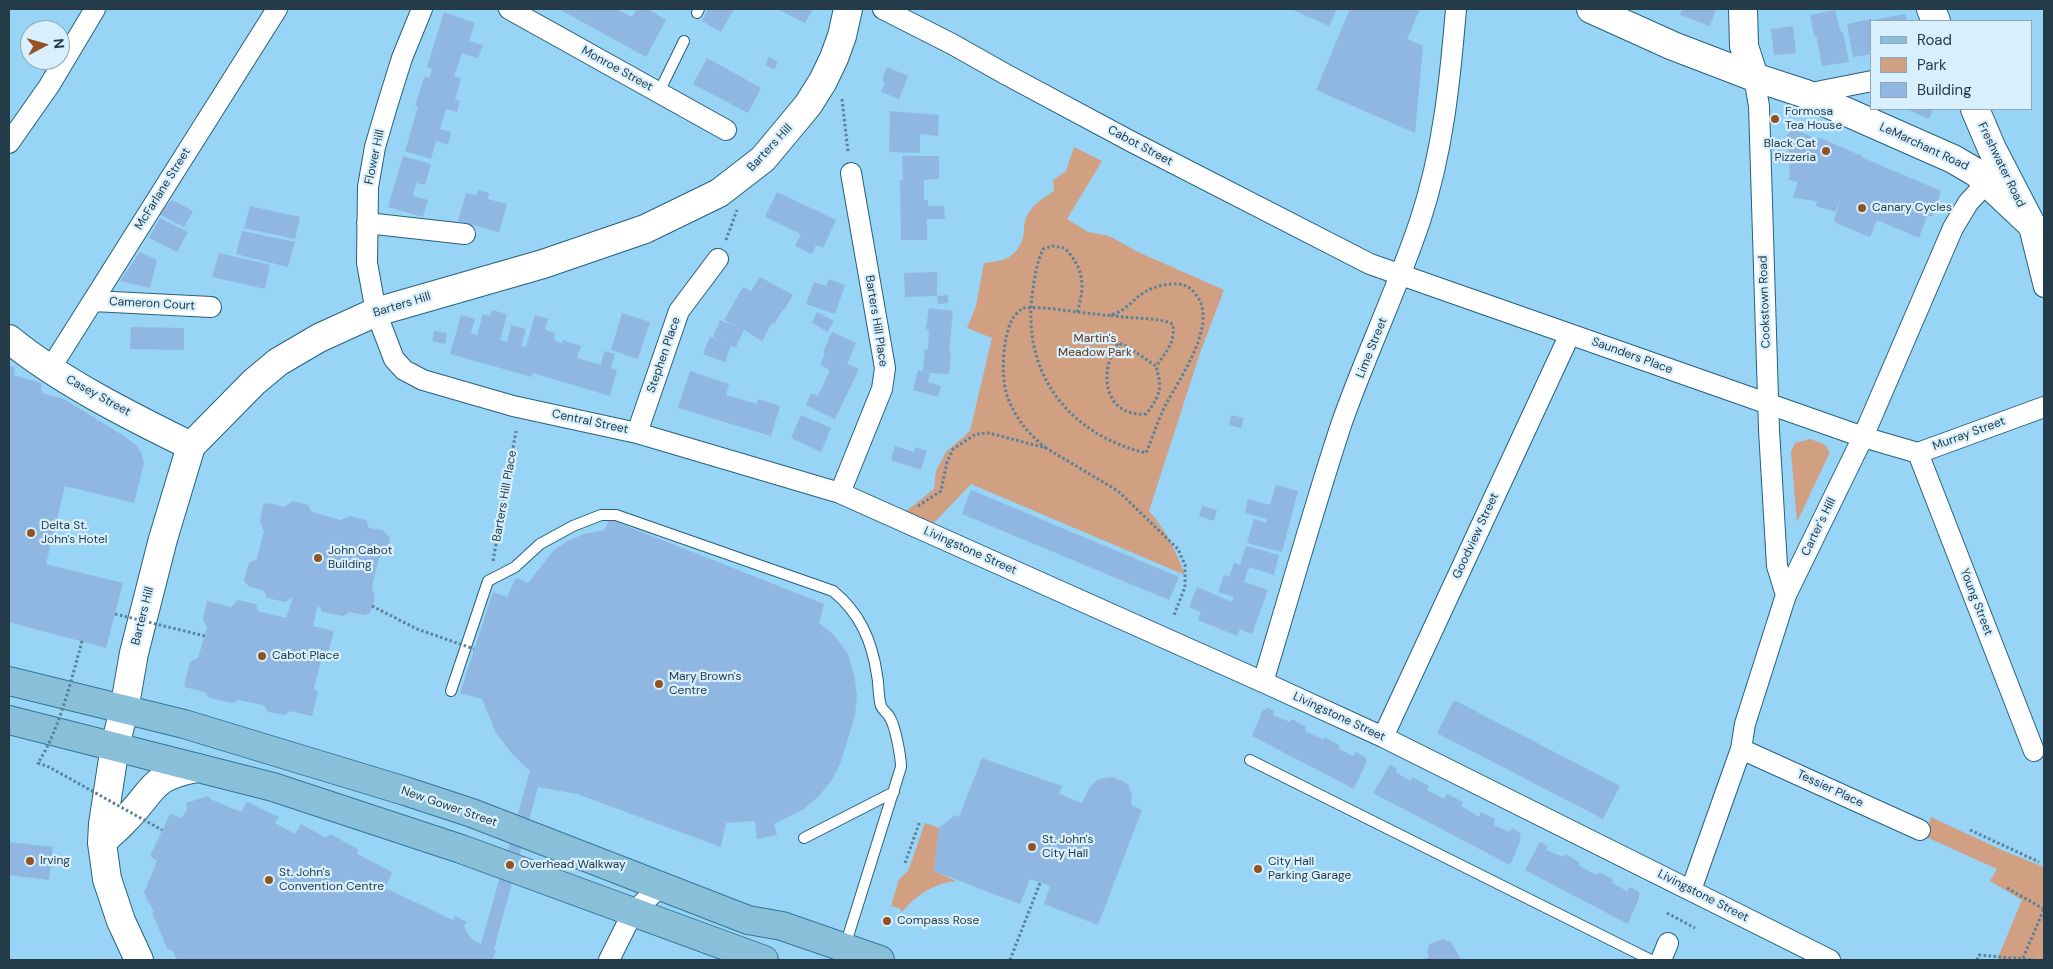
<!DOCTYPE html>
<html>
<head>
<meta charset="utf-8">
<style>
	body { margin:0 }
	#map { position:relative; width:2053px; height:969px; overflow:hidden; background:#98d4f5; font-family:"DM Sans",sans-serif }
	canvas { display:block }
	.frame { position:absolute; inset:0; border:10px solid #243c4a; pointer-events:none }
	.legend { position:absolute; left:1870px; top:20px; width:162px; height:90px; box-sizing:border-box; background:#d8f0fd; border:1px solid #90a8b5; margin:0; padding:6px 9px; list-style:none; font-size:15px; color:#243c4a }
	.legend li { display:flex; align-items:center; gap:10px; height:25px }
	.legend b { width:25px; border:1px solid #90a8b5 }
	.north { position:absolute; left:20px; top:20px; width:50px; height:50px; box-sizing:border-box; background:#d8f0fd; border:1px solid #90a8b5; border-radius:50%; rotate:84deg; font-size:14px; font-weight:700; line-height:20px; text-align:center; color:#243c4a }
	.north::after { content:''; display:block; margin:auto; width:18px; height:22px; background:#945122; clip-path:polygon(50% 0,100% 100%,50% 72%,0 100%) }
</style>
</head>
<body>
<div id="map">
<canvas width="2053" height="969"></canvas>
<div class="frame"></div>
<ul class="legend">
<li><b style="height:6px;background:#89bfd9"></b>Road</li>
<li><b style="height:14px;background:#d19f81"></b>Park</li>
<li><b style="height:14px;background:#90b6e2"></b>Building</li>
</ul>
<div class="north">N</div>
</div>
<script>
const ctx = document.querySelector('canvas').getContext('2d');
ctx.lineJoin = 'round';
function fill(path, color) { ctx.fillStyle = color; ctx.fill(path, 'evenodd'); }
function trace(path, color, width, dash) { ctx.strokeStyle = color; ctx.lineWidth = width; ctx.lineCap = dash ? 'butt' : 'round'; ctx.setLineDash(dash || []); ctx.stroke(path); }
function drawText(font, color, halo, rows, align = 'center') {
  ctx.font = font + ' "DM Sans",sans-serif'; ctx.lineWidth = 4.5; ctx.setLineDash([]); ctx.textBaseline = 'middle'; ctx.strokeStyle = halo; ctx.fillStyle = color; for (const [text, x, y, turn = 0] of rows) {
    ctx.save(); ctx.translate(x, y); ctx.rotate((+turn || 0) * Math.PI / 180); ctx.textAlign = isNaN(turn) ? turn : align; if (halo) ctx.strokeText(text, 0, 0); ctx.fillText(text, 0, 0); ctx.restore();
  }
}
fill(new Path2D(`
	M1074,147L1102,161L1067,219L1088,232L1109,236L1138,252L1224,290L1200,353L1149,511C1166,530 1176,551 1185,575L971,484L932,525L900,516L934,489L936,471L946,452L970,431L992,338L967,328L976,306L984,263C1001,261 1014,260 1022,241C1025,234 1023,225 1026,218C1031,205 1044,198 1054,191L1053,180L1066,171Z
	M1810,439L1824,444L1830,452L1797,522L1791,452L1795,443Z
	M1931,817L2006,852L2044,867V960H1997L2022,900L1990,881L1997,869L1924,836Z
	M925,823L939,828L934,871L956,881C934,883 916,895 902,912L899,908L891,906L899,879L908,871Z`), '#d19f81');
fill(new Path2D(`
	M559,9H616L632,17L637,9H650V10L666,20L646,57Z
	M708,9H734L721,32L702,21Z
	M777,9H813L805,23Z
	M1291,9H1337L1329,26Z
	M1350,9H1420L1407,39L1423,46L1415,133L1316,90Z
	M1682,9H1716L1710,26L1680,15Z
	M1835,10L1840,30L1843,33L1849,62L1822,66L1817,38L1814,35L1810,15Z
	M444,12L475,23L469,41L483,45L478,58L462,53L454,76L461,78L455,100L460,101L457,112L446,109L440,129L451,132L448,145L436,141L431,159L405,151L418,107L415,106L424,77L429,78L432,69L427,67Z
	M1905,14L1907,21H1873V20Z
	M1871,19L1872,54L1853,57L1847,24Z
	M1793,26L1796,53L1774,55L1771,29Z
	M769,57L778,62L774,70L765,65Z
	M707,58L761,88L748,113L693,84Z
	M887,67L908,76L899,99L881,92L885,82L882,80Z
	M1906,109H1933L1929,119Z
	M890,111L939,115L938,136L920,134V153L889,152Z
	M1794,129L1817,139L1820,138L1862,156L1861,157L1941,191L1933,216H1927L1919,238L1877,220L1870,237L1836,223L1834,220L1841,198L1835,212L1816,206L1817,201L1793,198L1798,182L1786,179L1790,178L1787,135Z
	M403,156L431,164L425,185L416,183L413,196L428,200L423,217L388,207Z
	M902,156H939V179L924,180V200H928V206H944L945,219H927V240H901L900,180H903Z
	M478,190L489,193L488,199L507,204L499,232L458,221L466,193L476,195Z
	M777,192L836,220L823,248L816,245L812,254L795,246L801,234L765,217Z
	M172,200L193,211L184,227L159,214Z
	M250,206L300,217L295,239L244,228Z
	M160,218L188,232L177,252L149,238Z
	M242,231L295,242L288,267L236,254Z
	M140,252L157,260L150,288L120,281Z
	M219,253L270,265L265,289L212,277Z
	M937,272V296L905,297L904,273Z
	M760,277L793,295L784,310L774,304L783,310L774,324L772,323L762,341L744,330L736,347L731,346L725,362L703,354L710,337L726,343L713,337L720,320L738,327L724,320L743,287L751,291Z
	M829,279L845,285L835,314L806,304L814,282L826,286Z
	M948,295V303L938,304L937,296Z
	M929,308L953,311L949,352H951L949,374L930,373L928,382L941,386L938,397L913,390L918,370L923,372L925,349L928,350L929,331L926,328Z
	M492,310L507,314L500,340L507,342L511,325L526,329L521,346L526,347L535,315L548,319L545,330L555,333L554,340L562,343L563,340L581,346L577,358L601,365L604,351L615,354L611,368L617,370L610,396L533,373L532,377L450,354L461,315L475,319L471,333L477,335L483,314L490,316Z
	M817,312L834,321L828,332L812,323Z
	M622,313L650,322L638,359L611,350Z
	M131,327L184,328V350L130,349Z
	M434,331L447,333L445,344L432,341Z
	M832,332L856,343L847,364L859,369L835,419L806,405L811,393L818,396L830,370L820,365L825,354L823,352Z
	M9,366L15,367L14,375L41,383L42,393L64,399L124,436L137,446L142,455L144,463L134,503L65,486L46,564L123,583L106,648L9,622Z
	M690,371L729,384L726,395L757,404L758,399L780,406L771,436L678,408Z
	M801,415L831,428L821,452L791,438Z
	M1231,415L1244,418L1241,428L1229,425Z
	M895,446L914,452L915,447L927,451L921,470L891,460Z
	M1276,485L1298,491L1282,552L1247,543L1254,519L1266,523L1267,519L1245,513L1248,499L1270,505Z
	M971,490L1179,577L1169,600L962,514Z
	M293,501L308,505L312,512L341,520L350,516L366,520L369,528L383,530L390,538L387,553L379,558L372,587L375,597L370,613L364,615L349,612L343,616L322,612L318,604L313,626L334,631L328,654L322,657L314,688L318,693L312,716L290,711L285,715L268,712L264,705L238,700L233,703L209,698L205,692L184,687L190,662L198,658L207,628L203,620L207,601L231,607L238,600L256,604L258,611L286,618L293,597L285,602L267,598L264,591L248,586L244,580L249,563L257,559L264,531L260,522L263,505L269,503L284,507Z
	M1202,506L1217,510L1214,521L1199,516Z
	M609,519L824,604L819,623L834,635L848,654L854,674L857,696L855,716L840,764L831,781L819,796L804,809L774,824L777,835L757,839L755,821L726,823L721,847L577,794L538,787L494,949L496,951L492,960H177L172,950H168L152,913L154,912L144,893L157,861L150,856L170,814L182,818L187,809L186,803L208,796L210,799L241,812L247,802L279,817L275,823L295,834L301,824L326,838L330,834L358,849L357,854L392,872L385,888L453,920L455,916L467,922L464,926L468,934L473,940L481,944L530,771L513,755L496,733L482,699L460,693L493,592L507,597L516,578L528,583L554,550L568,541L584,534L605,530Z
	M1246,546L1279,555L1274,575L1249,567L1244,582L1268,590L1252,634L1240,629L1237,636L1198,620L1201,612L1189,607L1197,587L1232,602L1234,597L1218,592L1224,575L1229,577L1234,563L1240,565Z
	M1454,700L1620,786L1603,819L1437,733Z
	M1266,707L1274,711L1273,715L1290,722L1292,719L1306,727L1305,731L1324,740L1325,737L1340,746L1339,749L1353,756L1356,752L1366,758V763L1354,789L1252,736L1263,710H1265Z
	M982,758L1062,786L1059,794L1082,803L1090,787L1098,779L1113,777L1128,784L1132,795L1131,805L1142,810L1098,925L1044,904L1050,886L1030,879L1020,904L934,871L939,828L955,815L959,817Z
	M1390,765L1397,769L1395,772L1411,781L1412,777L1429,786L1427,790L1444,799L1447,794L1463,802L1461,806L1479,817L1481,812L1495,819L1494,825L1510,832L1512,828L1521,833L1519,838L1521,839L1510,865L1373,793Z
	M9,842L53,847L49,880L9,875Z
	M1540,842L1548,846L1546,850L1563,857L1565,854L1579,862V866L1597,875L1599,872L1613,880L1612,883L1627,891L1630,887L1639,892V898L1628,924L1525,870Z
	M1443,939L1451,942L1461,960H1422L1429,957L1427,952L1430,944Z`), '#90b6e2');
const lane = new Path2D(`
	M697,13L699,9
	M659,92L684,41
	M451,691L488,581L515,567L540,544L573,526L601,515H616L833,591C860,613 872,641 877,675C879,684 878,697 881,706C883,711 888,713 890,718C895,725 901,757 901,767L845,946
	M1250,760L1651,960
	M804,838L894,792`);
const street = new Path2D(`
	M422,9L402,58L387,106L375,147L368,187L367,263L376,312L394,359L404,370L423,380L513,406L637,433L840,493L1263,682L1383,737L1830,960
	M509,9L726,130
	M883,9L952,44L1007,75L1134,143L1370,264L1863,437L1918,453L2044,407
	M1754,77L1759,106L1769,430L1777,566L1786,595
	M1806,94L1872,81
	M9,143L49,86L95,9
	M367,223L465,234
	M2031,235L2044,287
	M93,301L211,307
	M50,369L277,9
	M637,433L679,311L718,259
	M1918,453L2034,751
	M840,493L882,389L885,368L851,173
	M1263,682C1289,597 1313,510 1341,425C1365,356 1397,290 1420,221C1443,152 1450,81 1456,9
	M1383,737L1570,334
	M1741,749L1920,830
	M1691,890L1741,749L1745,724L1786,595L1863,437L1953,228L1968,203L1987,182
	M609,960L633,912L660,887
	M1661,960L1668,943`);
const secondary = new Path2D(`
	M1591,9L1673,46L1754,77L1806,94L1953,159L1977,173L2028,221
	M1743,9L1744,46L1754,77
	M1931,9L1936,21
	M1975,109L1992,149L2044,249
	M9,339C60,381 132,417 191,446
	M102,843C109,834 117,829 124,821C155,791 148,777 197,768
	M139,960L121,921L107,879L102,843L103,824L115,746L124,710L134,653L163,539L191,446L254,382L278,362L319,338L376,312L543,264L645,229L719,193L763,159L808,105L823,81L834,58L842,36L848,9`);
const primary = new Path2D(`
	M9,681L184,724L405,791L472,813L748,920L782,926L880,960
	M9,720L273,787L461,849L764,960`);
trace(lane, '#25617e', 12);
trace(street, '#25617e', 22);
trace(secondary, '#25617e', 30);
trace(primary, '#327596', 30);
trace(new Path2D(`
	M842,99L848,152
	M726,240L737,210
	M1111,315C1132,320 1154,316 1173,324C1175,343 1167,351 1156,366L1128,347L1118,343C1098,372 1104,417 1146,414C1161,395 1162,388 1156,366
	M1046,448C1028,434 1012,414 1006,392C1001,374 1003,336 1012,320C1014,315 1019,312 1022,308C1046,306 1071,312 1095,314C1099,314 1105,316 1110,315C1124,313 1133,299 1145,292C1152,287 1169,283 1178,284C1187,285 1191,288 1196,295C1219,323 1180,378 1166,404C1158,419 1153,437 1146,453C1067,434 1020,371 1033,289C1035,275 1037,262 1043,249L1052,246L1065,248C1085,271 1085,285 1077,313
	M918,506L941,491L947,462L953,449L976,434L989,433L1046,448L1118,491L1178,549L1185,565V587L1174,615
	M493,561L516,431
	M1970,830L2039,862
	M905,863L920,821
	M2007,888L2044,909
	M1667,913L1695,928
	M2023,958L2044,909
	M1010,960L1040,883
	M1977,960L1979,955L2035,960`), '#598198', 3, [2.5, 2.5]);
trace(lane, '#fff', 10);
trace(street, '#fff', 20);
trace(secondary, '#fff', 28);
trace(primary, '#89bfd9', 28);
trace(new Path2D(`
	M372,606L417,629L474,649
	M115,614L205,636
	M82,641C72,678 59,731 38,763L49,767L162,830`), '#598198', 3, [2.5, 2.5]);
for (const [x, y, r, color] of [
	[1775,119,5,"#945122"],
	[1826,151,5,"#945122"],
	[1862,208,5,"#945122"],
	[31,533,5,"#945122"],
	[318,558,5,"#945122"],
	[262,656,5,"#945122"],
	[659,684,5,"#945122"],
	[1032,847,5,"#945122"],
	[30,861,5,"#945122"],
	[510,865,5,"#945122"],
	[1258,869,5,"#945122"],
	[269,880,5,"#945122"],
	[887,921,5,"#945122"]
]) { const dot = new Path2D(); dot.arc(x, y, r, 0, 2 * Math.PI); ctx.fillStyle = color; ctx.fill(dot); trace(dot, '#d8f0fd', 2); }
drawText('12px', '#243c4a', '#d8f0fd', [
	["Monroe Street",617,69,29],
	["Cabot Street",1140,146,28],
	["LeMarchant Road",1924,147,25],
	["Barters Hill",770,148,-47],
	["Flower Hill",375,157,-78],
	["Freshwater Road",2001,165,64],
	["McFarlane Street",163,189,-58],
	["Cookstown Road",1765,302,-92],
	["Cameron Court",152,304,3],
	["Barters Hill",402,305,-17],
	["Barters Hill Place",876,321,81],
	["Lime Street",1372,348,-68],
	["Stephen Place",664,355,-71],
	["Saunders Place",1632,356,20],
	["Casey Street",98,396,29],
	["Central Street",590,422,12],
	["Murray Street",1969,434,-20],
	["Barters Hill Place",505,496,-80],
	["Carter's Hill",1819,527,-64],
	["Goodview Street",1476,536,-65],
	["Livingstone Street",970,551,24],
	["Young Street",1976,602,69],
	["Barters Hill",143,616,-76],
	["Livingstone Street",1339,717,25],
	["Tessier Place",1830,789,25],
	["New Gower Street",449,807,19],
	["Livingstone Street",1703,896,27]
]);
drawText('12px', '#243c4a', '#d8f0fd', [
	["Formosa",1785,112],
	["Tea House",1785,126],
	["Black Cat",1816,144,"right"],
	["Pizzeria",1816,158,"right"],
	["Canary Cycles",1872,208],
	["Delta St.",41,526],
	["John's Hotel",41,540],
	["John Cabot",328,551],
	["Building",328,565],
	["Cabot Place",272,656],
	["Mary Brown's",669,677],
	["Centre",669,691],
	["St. John's",1042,840],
	["City Hall",1042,854],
	["Irving",40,861],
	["City Hall",1268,862],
	["Parking Garage",1268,876],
	["Overhead Walkway",520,865],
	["St. John's",279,873],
	["Convention Centre",279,887],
	["Compass Rose",897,921]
], 'left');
drawText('12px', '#613414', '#d8f0fd', [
	["Martin's",1095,339],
	["Meadow Park",1095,353]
]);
</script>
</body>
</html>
